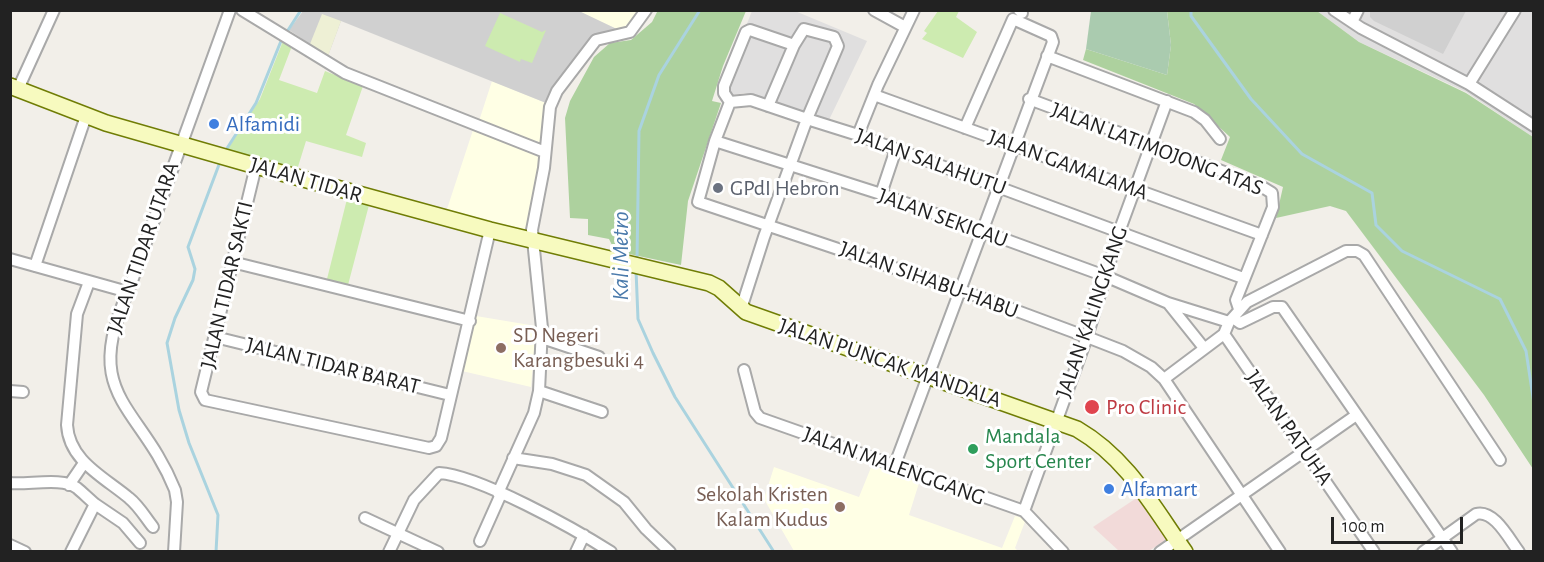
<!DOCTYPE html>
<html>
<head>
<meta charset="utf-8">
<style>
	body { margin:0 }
	#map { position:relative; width:1544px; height:562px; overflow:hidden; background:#f2efe9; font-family:"Alegreya Sans",sans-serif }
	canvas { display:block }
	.frame { position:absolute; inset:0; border:12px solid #222; pointer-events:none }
	.scale { position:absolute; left:1331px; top:517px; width:132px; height:27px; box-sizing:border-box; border:3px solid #222; border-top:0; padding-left:8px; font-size:18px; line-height:21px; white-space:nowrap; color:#222; -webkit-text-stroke:4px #fff; paint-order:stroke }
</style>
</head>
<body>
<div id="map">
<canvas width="1544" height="562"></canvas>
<div class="frame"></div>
<div class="scale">100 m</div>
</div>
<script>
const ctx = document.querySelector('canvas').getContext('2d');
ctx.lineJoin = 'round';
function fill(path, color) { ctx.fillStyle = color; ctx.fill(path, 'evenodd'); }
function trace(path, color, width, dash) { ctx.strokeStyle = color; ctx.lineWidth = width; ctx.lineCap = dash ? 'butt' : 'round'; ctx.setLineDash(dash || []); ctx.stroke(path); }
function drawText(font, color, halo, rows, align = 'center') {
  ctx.font = font + ' "Alegreya Sans",sans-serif'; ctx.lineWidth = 6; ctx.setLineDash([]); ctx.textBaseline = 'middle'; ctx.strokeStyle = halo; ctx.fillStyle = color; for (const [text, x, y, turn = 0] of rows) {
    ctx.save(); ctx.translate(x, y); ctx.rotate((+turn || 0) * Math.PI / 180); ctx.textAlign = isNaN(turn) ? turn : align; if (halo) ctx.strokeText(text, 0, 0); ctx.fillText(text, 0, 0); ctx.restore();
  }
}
fill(new Path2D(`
	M752,11H795L867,41L828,122L744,93L733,95L727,103L721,89Z
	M1317,11H1533V137L1466,92L1359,42Z`), '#e0dfdf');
fill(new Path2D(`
	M1138,497L1167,539L1149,551H1119L1093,527Z`), '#f2dad9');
fill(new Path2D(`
	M577,11H639L621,31Z
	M492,81L546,103L542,143L479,121Z
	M474,127L539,153L541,159L529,224L523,230H515L447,209Z
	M476,316L536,326L531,387L462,371Z
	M872,465L919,483L909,515L1002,548L1015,516L1026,519L1015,548L1018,551H794L764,499L774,467L859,497Z`), '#ffffe5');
fill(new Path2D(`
	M577,10L621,31L593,35L546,103L341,21L328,56L289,30L303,11Z
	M1370,10H1466V11L1443,54L1374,21L1370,17Z`), '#d0d0d0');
fill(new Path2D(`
	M322,14L341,21L328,56L310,44Z`), '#eef0d5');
fill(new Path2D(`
	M938,11H959L956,17L977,32L963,58L922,39L927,33L924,31Z
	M500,13L542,32L546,30L532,63L521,59L520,62L485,46Z
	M283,41L292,46L279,80L317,93L325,71L363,86L346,135L366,143L362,157L306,141L297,170L227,150L260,99Z
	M347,199L369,205L348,285L327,279Z`), '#cdebb0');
fill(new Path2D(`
	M658,10L746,11L723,66L712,101L721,103L688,201L681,265L615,251L609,239L588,235V219L570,218L565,118L570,101L594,57L610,43L631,40L652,22Z
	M1167,11H1317L1359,42L1466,93L1533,137V469L1484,395L1346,211L1330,206L1276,218L1283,187L1221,160L1230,137L1194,104L1083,60L1086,49L1167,75L1171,45Z`), '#add19e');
fill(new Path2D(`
	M1091,11H1167L1171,45L1167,75L1086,49Z`), '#aacbaf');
trace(new Path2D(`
	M1191,10V16L1251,99L1302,154L1372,193L1376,225L1402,251L1500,299L1526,351L1534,404
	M224,153L256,103L281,41L301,10
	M637,260L639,131L659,75L700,10
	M636,270L638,319L653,353L675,397L774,552
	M216,552L218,515L189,443L179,410L167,343L175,318L193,280L195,269L188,247L220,162`), '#aad3df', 3);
const minor = new Path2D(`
	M242,10L345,73L545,152
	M874,10L905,27
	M1019,10L1022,13
	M1334,10L1361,28L1469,84L1534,126
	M1352,22L1358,10
	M1047,56L1194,112L1205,120L1220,139
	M1469,84L1515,10
	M18,89L54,10
	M874,95L1262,235
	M1029,99L1259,185L1272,193L1273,207L1236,300L1239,309
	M730,102L724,93V86L746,32L750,30L794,45L804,29L834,37L838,46L807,119L751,100L730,102L715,141L698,202L966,292L1087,337L1123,351L1151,367L1164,379L1280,552
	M768,106L794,45
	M858,135L878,85L914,10
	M715,141L881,194L1105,276L1168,303
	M256,166L201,392L205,400L429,448L436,446L441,438L490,230
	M881,194L896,149
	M10,259L128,292
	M232,262L470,321
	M35,266L86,116
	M89,282L77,314L67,425C69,461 104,477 129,498C139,506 145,517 153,527
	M741,309L764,237L807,119L858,135L1243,278
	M1233,318L1240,323L1273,307H1282L1452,552
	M1224,334L1374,552
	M215,337L450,395
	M542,338L599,357
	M1204,348L1168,303L1229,322
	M744,370L755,412L760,418L1024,511L1063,552
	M1164,379L1224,334L1229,322L1247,302L1346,251H1357L1364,255L1500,460
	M10,391L23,392
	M539,391L602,412
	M513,458L552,464L586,475L624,502L646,529L670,552
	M894,467L1053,42L1051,36L1013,19L965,128
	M10,483C28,485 63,477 77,488C83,493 89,499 95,504L71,552
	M69,485L84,463
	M498,493L534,413L539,391L542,328L532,230L544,168L550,107L557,91L596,40L630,32L646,10
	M95,504L123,523L140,543
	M1024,511L1087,337L1119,232L1167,101
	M365,518L438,552
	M480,541L501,494
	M10,545L25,552
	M174,552L177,502L175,490C141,405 80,397 128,292L230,10
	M389,552L414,500L439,473C478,475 575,529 611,552
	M576,552L584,535
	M1160,552L1355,416
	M1423,552L1476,514C1494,509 1509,539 1519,552`);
const secondary = new Path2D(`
	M10,86L106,123L256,166L490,230L709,283L719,288L746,312L1077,429C1127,458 1152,505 1185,552`);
trace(minor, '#a9a9a9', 14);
trace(secondary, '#707d05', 18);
trace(minor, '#fff', 10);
trace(secondary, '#f7fabf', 15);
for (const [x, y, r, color] of [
	[214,124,6,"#3f7fe0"],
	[718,188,6,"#6b7280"],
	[501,348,6,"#8d6e63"],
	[1092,407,8,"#e0444e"],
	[973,449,6,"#2e9e5b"],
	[1109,489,6,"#3f7fe0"],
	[840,507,6,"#8d6e63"]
]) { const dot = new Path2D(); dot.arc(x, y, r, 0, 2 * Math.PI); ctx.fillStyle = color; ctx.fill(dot); trace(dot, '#fff', 2); }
drawText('22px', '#366cbe', '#fff', [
	["Alfamidi",226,124],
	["Alfamart",1121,489]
], 'left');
drawText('22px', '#222', '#fff', [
	["JALAN LATIMOJONG ATAS",1157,149,21],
	["JALAN SALAHUTU",931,162,20],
	["JALAN GAMALAMA",1068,165,20],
	["JALAN TIDAR",306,180,16],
	["JALAN SEKICAU",943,218,20],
	["JALAN TIDAR UTARA",143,248,-71],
	["JALAN SIHABU-HABU",929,280,20],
	["JALAN TIDAR SAKTI",227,285,-77],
	["JALAN KALINGKANG",1092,312,-71],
	["JALAN PUNCAK MANDALA",890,363,19],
	["JALAN TIDAR BARAT",333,366,14],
	["JALAN PATUHA",1289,428,55],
	["JALAN MALENGGANG",894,466,20]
]);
drawText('22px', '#5b616d', '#fff', [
	["GPdI Hebron",730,188]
], 'left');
drawText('22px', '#785e54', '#fff', [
	["SD Negeri",513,335],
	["Karangbesuki 4",513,360],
	["Sekolah Kristen",828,494,"right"],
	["Kalam Kudus",828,519,"right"]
], 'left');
drawText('22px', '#be3a42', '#fff', [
	["Pro Clinic",1106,407]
], 'left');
drawText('22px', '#27864d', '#fff', [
	["Mandala",985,436],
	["Sport Center",985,461]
], 'left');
drawText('italic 24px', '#4a7aab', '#fff', [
	["Kali Metro",621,256,-90]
]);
</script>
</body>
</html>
